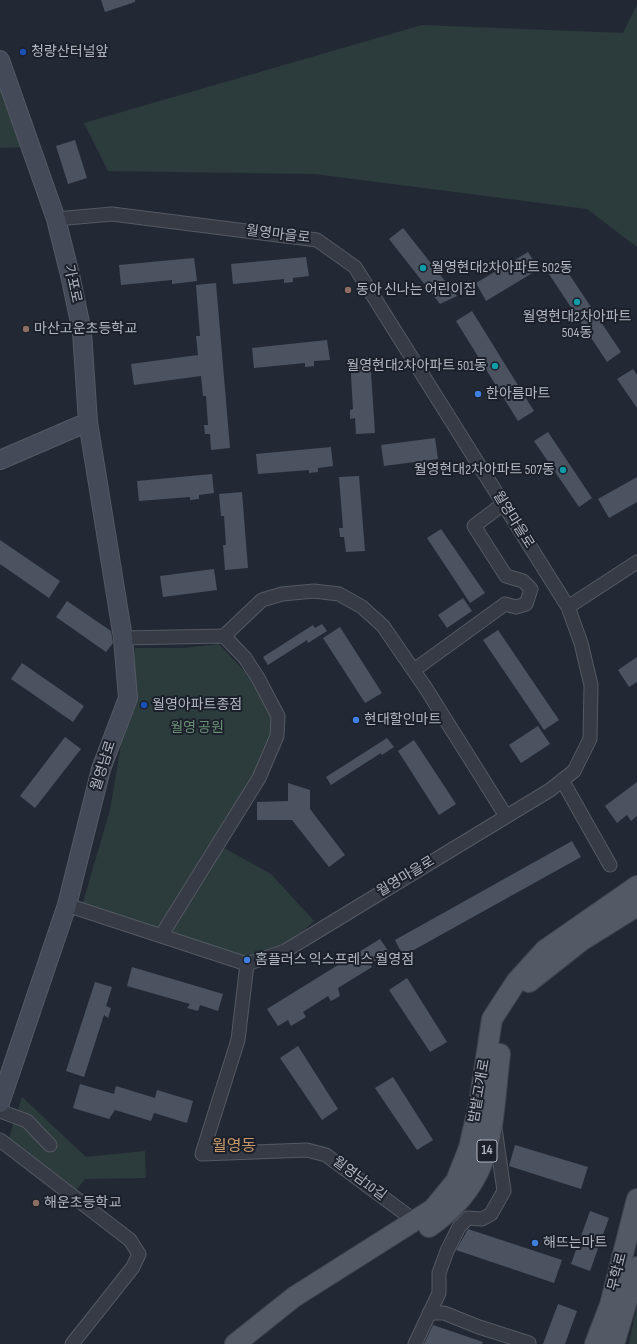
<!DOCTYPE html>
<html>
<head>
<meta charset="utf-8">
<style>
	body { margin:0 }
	canvas { display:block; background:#232934 }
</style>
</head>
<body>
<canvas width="637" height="1344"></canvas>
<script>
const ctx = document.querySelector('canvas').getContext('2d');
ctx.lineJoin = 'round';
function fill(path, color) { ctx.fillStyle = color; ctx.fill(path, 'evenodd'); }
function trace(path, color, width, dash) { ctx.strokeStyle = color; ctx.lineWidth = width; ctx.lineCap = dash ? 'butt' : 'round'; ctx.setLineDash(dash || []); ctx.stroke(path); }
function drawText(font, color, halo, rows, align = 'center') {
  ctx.font = font + ' "Sofia Sans Condensed","Noto Sans KR",sans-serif'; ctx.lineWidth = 4; ctx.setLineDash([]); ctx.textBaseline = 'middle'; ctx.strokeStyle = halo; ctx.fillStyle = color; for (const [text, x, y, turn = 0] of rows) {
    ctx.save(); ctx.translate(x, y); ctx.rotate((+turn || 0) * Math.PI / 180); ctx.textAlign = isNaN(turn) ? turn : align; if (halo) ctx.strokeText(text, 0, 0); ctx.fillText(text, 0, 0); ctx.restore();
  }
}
fill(new Path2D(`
	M637,5V247L587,209L315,174L108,171L84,123L422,25L623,33Z
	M0,82L23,147L0,148Z
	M219,644L257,685L273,716L269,745L220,841L159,929L82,906L110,810L126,715L135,648H184Z
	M222,847L271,874L314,921L285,947L243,958L167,934Z
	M22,1097L86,1157L145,1151L146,1178L85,1179L73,1194L8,1141Z
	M637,1306V1344H629Z`), '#2c3b3c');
fill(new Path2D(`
	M101,0H135V2L105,12Z
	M75,140L87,178L68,184L56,146Z
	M403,228L457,296L440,304L389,239Z
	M528,252L539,269L486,301L476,283Z
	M306,257L309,276L293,278V282L284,283V279L233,284L231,264Z
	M194,258L197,281L172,284V280L121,285L119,265Z
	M561,262L621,352L607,362L547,271Z
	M216,283L230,448L211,450L210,434H205L204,425H208L206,396H203L201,376L134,385L131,364L198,355L196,336H200L196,285Z
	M472,311L534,411L518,421L456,321Z
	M327,340L330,360L314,361V366L305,367V363L254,368L252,348Z
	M370,357L375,433L356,434L355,418L350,419V410L353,409L350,359Z
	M633,369L637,375V408L617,379Z
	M548,432L592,498L579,507L534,441Z
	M435,438L438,459L384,466L381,445Z
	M331,447L333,466L318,468V472L309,473V470L258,474L256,454Z
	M212,474L214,493L199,495V499L190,500V497L139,501L137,481Z
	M359,476L365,551L346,552L344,537H340L339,528H343L339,477Z
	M637,477V502L609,518L598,499Z
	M242,492L248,568L225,570L223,545H226L224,516H221L219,494Z
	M441,529L485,593L470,603L427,538Z
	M0,540L60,581L49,598L0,564Z
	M214,569L217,590L163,597L160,576Z
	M463,598L472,611L447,628L438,615Z
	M67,601L111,631L113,643L106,652L56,617Z
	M322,624L327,631L308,643L307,640L268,665L263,657L313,625L315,628Z
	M340,627L382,693L365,703L323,638Z
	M498,630L559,720L544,730L483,640Z
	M637,657V682L629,687L618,670Z
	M22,663L84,706L73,722L11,679Z
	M538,726L550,744L521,763L509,745Z
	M65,737L81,749L35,808L20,796Z
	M387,738L394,747L382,755L381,753L331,785L326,777Z
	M414,740L456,804L439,815L398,751Z
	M637,782V816L631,821L627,815L617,823L605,806Z
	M288,783L310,790V809L345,855L329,867L292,820H257V802L288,801Z
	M572,841L581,857L403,956L395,940Z
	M380,939L389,952L370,964L372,967L338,988L340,996L331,1001L328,996L303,1012L306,1017L291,1026L288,1020L278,1026L267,1009Z
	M132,967L223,994L218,1011L200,1005L198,1011L187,1008L190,1004L127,986Z
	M407,978L447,1042L430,1052L389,990Z
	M95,982L112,987L106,1006L111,1008L108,1018L104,1015L84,1077L66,1071Z
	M298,1046L338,1109L322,1120L280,1058Z
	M393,1077L433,1140L417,1150L375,1088Z
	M80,1084L114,1094L116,1086L155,1098L157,1090L193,1101L187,1123L154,1113L151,1121L115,1110L109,1119L73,1108Z
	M515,1145L588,1167L581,1189L509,1166Z
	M590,1211L609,1218L590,1271L571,1264Z
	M468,1229L562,1260L554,1283L456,1250Z
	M558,1304L577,1311L565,1344H543Z
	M433,1325L483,1342L482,1344H424Z`), '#4b5360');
const street = new Path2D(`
	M56,219L112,214L317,240L355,267L568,607L581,643L591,685L590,739L574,771L550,790L285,951L247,964L67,905
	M568,607L637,562
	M123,638L224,636L262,600L282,594L314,591L339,594L362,607L383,626L425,687L506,816
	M414,670L505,604L516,607L526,604L531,589L523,581L506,576L474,526L503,504
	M562,780L610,865
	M161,936L259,778L277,736L278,716L258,678L245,658L224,636
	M247,964L238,1040L202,1154L307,1150L326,1155L415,1221
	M0,1111L27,1121L50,1145
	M0,1140L130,1240L139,1254L133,1267L72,1344
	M429,1313H444L479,1327L529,1343
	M415,1344L439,1293V1273L447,1251L459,1227L468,1218L482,1219L491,1214L504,1191L495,1128`);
const secondary = new Path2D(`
	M0,60L56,219L70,275L82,332L88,422L123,638L128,698L101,769L67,905L0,1103
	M0,460L88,422`);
const primary = new Path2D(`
	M529,982L581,941L637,906
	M429,1227C497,1180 491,1126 500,1054
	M235,1344L294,1297L433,1209L456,1181L469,1148L479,1104L492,1019L516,982L545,950L637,886
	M595,1344L610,1305L637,1199
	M614,1344L637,1267`);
trace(street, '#545963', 15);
trace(secondary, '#545963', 20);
trace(primary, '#3f444f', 22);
trace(street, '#363b45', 13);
trace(secondary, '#454a58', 18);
trace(primary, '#545a65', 20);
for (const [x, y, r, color] of [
	[23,52,4,"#1a4fb4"],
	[423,268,4,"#0f9aa8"],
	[348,290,4,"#8d6e63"],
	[577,302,4,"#0f9aa8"],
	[26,329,4,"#8d6e63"],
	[495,366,4,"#0f9aa8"],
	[478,394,4,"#3f7fe0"],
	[563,470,4,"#0f9aa8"],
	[144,705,4,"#1a4fb4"],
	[356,720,4,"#3f7fe0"],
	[247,960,4,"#3f7fe0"],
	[36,1203,4,"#8d6e63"],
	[535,1243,4,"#3f7fe0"]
]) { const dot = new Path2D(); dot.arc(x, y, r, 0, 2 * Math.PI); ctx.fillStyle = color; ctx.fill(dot); trace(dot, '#1b202a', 1.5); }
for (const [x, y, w] of [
	[487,1151,20]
]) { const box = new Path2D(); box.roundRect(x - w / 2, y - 11, w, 22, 3); ctx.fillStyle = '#1b202a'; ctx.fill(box); trace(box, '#b1b6c2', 1); }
drawText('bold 13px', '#b1b6c2', null, [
	["14",487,1151]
]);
drawText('14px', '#b1b6c2', '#1b202a', [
	["청량산터널앞",31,52],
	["월영현대2차아파트 502동",431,268],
	["동아 신나는 어린이집",356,290],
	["월영현대2차아파트",577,317,"center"],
	["504동",577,333,"center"],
	["마산고운초등학교",34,329],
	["월영현대2차아파트 501동",487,366,"right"],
	["한아름마트",486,394],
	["월영현대2차아파트 507동",555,470,"right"],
	["월영아파트종점",152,705],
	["현대할인마트",364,720],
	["홈플러스 익스프레스 월영점",255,960],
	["해운초등학교",44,1203],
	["해뜨는마트",543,1243]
], 'left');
drawText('14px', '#b1b6c2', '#1b202a', [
	["월영마을로",278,235,7],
	["가포로",72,284,78],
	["월영마을로",513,520,58],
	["월영남로",104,766,-72],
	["월영마을로",406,877,-31],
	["밤밭고개로",480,1091,-80],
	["월영남10길",359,1179,37],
	["무학로",618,1272,-76]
]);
drawText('14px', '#6b8f76', '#1b202a', [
	["월영 공원",197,728]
]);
drawText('16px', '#c49869', '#1b202a', [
	["월영동",234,1147]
]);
</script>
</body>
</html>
